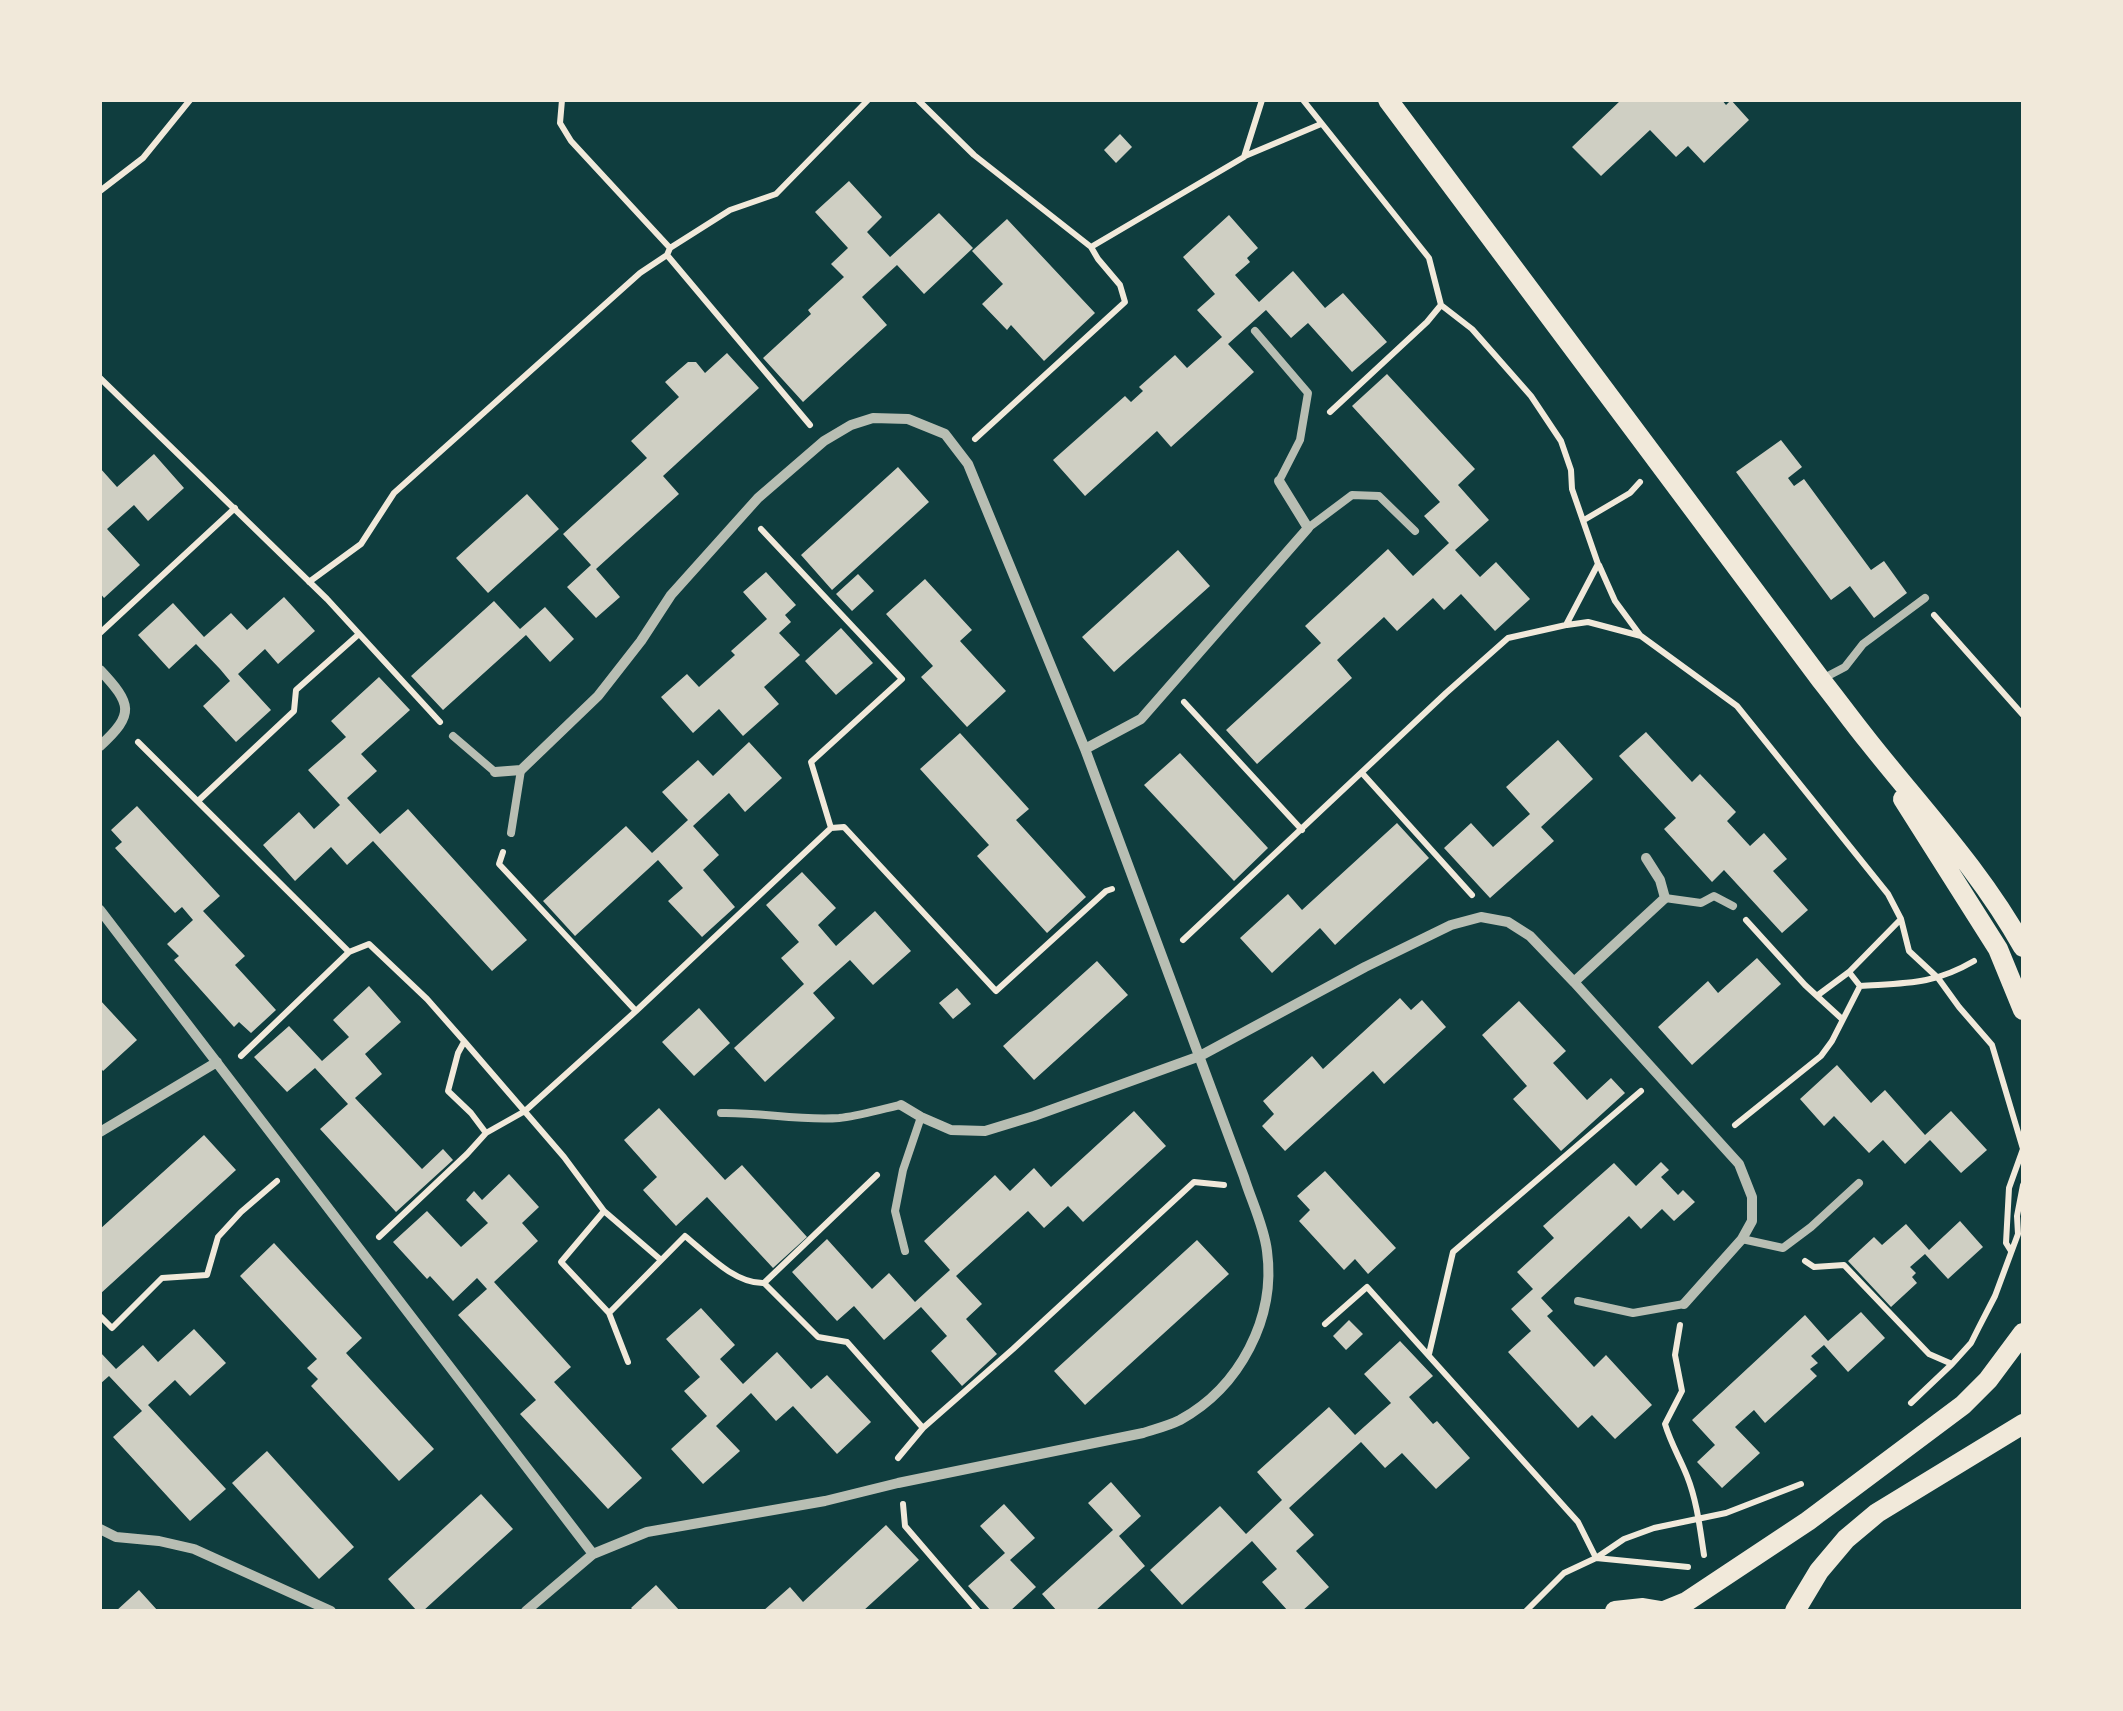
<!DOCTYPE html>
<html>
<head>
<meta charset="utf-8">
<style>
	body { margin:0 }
	#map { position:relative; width:2123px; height:1711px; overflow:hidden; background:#0f3d3e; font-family:Karla,sans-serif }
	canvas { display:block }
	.frame { position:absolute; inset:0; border:102px solid #f1e9da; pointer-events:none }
</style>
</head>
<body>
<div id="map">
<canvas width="2123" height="1711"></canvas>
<div class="frame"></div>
</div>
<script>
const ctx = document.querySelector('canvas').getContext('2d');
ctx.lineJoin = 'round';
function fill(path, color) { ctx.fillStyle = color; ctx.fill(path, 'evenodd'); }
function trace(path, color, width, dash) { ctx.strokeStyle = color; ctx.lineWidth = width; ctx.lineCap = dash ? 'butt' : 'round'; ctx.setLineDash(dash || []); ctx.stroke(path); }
fill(new Path2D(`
	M1621,100H1722L1726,105L1731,100L1749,120L1704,163L1688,146L1676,157L1650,130L1601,176L1572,147Z
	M1120,134L1132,147L1116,163L1104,150Z
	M849,181L882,217L867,232L890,257L939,213L973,248L924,294L897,265L862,297L887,325L803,402L763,358L811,314L808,310L844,277L831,264L848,248L815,212Z
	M1229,215L1258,248L1247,258L1250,262L1235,275L1259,302L1293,271L1325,308L1343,293L1387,342L1352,372L1308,323L1291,338L1266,310L1228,344L1254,372L1171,447L1157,431L1085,496L1053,460L1125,396L1131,402L1143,391L1139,387L1175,355L1187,368L1222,337L1197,310L1215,294L1183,257Z
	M1007,219L1095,313L1044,361L1011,325L1007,330L982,304L1003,284L972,251Z
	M727,353L759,388L663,476L679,494L596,569L620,597L596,618L567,587L591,565L563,534L647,458L631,441L679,397L665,382L688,362H696L705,373Z
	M1387,374L1475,469L1458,485L1489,520L1455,550L1480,577L1496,562L1530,599L1495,631L1461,594L1444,610L1433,598L1397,631L1384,617L1337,660L1352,678L1257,764L1226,730L1321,643L1305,626L1388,549L1413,576L1449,543L1424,516L1440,502L1352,406Z
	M1781,440L1802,467L1788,478L1794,486L1804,479L1871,570L1884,561L1907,593L1874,618L1850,586L1831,600L1736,472Z
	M154,454L184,488L148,521L134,505L107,529L140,565L104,598L100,593V468L117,487Z
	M898,467L929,502L832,590L801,555Z
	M527,494L559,529L488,593L456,558Z
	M1178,550L1210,586L1114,672L1082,637Z
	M766,572L796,605L785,615L791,622L779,633L800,655L764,687L779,704L743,736L719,709L693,733L661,697L687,674L699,687L735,655L731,651L767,619L743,592Z
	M858,574L874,591L852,611L836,594Z
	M925,579L972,630L960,641L1006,691L967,727L921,677L933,666L886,614Z
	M284,597L315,631L278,664L265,649L238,674L271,710L236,742L203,706L230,681L220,669L196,644L169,669L138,635L173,603L204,637L231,613L247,630Z
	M494,601L520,629L545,607L574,639L550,662L526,635L443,710L411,676Z
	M841,628L873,663L836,695L805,661Z
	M379,677L410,710L361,754L377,771L347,798L380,834L408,809L527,940L492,971L373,841L347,865L331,847L295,881L263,845L299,812L314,829L340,805L308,770L346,737L331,721Z
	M1646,732L1692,782L1700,774L1736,812L1727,821L1750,846L1764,833L1787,859L1773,871L1808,910L1782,933L1724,870L1712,882L1664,829L1676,818L1619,756Z
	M960,733L1029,809L1016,820L1086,897L1047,933L977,856L989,845L920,769Z
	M1558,740L1593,779L1541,827L1554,841L1490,898L1444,848L1471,823L1493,847L1530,814L1506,787Z
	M749,742L782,778L745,812L729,793L693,826L719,855L703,870L735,907L702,937L668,901L683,888L658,860L575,936L543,901L626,826L652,853L688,820L662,792L698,760L713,776Z
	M1180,753L1268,848L1234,881L1144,785Z
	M137,806L220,896L203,911L245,956L235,965L276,1010L251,1033L239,1022L234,1027L174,960L179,956L167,944L193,920L182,907L175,913L115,848L122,842L111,830Z
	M1397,823L1429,858L1335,945L1320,928L1272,973L1240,938L1288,894L1302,910Z
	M802,872L836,908L818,925L836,946L875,911L911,951L873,985L850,960L824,983L813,993L835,1018L765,1082L734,1048L804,984L781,958L799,942L766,905Z
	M1757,958L1781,984L1692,1065L1658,1027L1708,981L1718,993Z
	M1097,961L1128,995L1034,1080L1003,1046Z
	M369,986L401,1022L365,1054L382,1074L355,1098L422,1169L443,1149L453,1160L396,1212L320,1129L348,1104L315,1068L287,1092L254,1057L289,1026L322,1061L349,1037L333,1020Z
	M957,988L971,1004L953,1019L939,1003Z
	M1400,998L1411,1010L1422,1000L1446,1027L1384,1084L1373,1071L1285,1151L1262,1126L1274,1114L1263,1101L1312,1056L1323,1069Z
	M100,1000L137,1040L103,1071L100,1067Z
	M1519,1001L1566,1051L1553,1063L1587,1100L1611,1078L1625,1093L1561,1151L1513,1099L1527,1086L1482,1035Z
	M699,1008L730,1043L694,1076L662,1042Z
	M1837,1065L1871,1103L1885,1090L1925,1135L1951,1111L1987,1150L1961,1173L1930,1140L1905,1164L1883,1140L1869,1153L1834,1116L1824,1126L1800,1099Z
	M659,1108L725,1180L742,1165L807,1237L773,1268L707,1197L676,1226L643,1190L657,1177L624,1140Z
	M1134,1111L1166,1146L1083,1222L1068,1206L1044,1228L1028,1211L956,1276L982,1304L966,1319L997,1354L962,1386L931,1351L947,1336L921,1307L884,1340L854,1306L837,1321L792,1272L827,1239L872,1289L889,1273L915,1302L950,1270L924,1241L995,1175L1010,1191L1034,1168L1051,1187Z
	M204,1135L236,1170L100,1294V1229Z
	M1661,1162L1669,1170L1661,1177L1678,1195L1683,1190L1695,1202L1674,1221L1662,1209L1641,1229L1629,1216L1541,1298L1553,1311L1547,1316L1594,1367L1606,1355L1652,1405L1615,1439L1592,1415L1578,1428L1508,1352L1531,1331L1511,1309L1533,1289L1517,1272L1554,1238L1543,1226L1614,1163L1636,1186Z
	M1325,1171L1396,1248L1368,1274L1355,1259L1344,1270L1299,1221L1310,1210L1297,1196Z
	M509,1174L539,1207L522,1223L538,1241L494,1282L571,1367L554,1382L642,1478L608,1509L520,1414L536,1400L458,1315L487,1289L477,1278L453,1301L430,1276L427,1279L393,1242L427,1211L461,1247L488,1223L466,1200L474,1191L482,1200Z
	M1960,1221L1983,1247L1948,1279L1925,1254L1910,1267L1916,1273L1912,1277L1917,1283L1891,1307L1848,1261L1874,1237L1882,1245L1906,1224L1929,1250Z
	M1197,1240L1229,1274L1085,1405L1054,1371Z
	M274,1243L362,1338L346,1353L434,1449L399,1481L311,1386L318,1379L307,1368L317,1359L240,1276Z
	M701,1308L735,1345L720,1359L743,1384L777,1352L811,1389L827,1375L871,1422L837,1454L793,1406L776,1421L751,1393L716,1426L740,1451L703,1484L671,1449L707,1416L684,1391L700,1377L666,1339Z
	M1861,1312L1885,1338L1848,1372L1824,1345L1811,1356L1818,1363L1810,1369L1817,1376L1765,1423L1754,1410L1735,1427L1760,1453L1722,1488L1697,1462L1715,1445L1692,1420L1805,1315L1828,1341Z
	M1349,1320L1363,1334L1346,1350L1333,1336Z
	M194,1329L226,1363L190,1396L175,1380L148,1405L226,1489L190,1521L113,1437L142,1411L109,1376L100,1384V1352L116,1369L143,1345L158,1362Z
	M1400,1341L1433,1376L1409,1397L1433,1424L1437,1421L1470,1458L1436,1489L1402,1453L1385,1468L1361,1442L1289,1508L1314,1535L1296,1551L1329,1587L1302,1611H1288L1262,1582L1277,1569L1252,1541L1182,1605L1150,1570L1220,1506L1246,1534L1282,1500L1257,1472L1329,1407L1355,1435L1365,1426L1391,1403L1364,1374Z
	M267,1451L354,1547L319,1579L232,1483Z
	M1111,1482L1141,1516L1119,1536L1145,1566L1095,1611H1057L1042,1594L1113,1530L1088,1503Z
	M481,1494L513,1529L423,1611H417L388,1579Z
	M1004,1504L1035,1538L1010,1560L1036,1587L1010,1611H991L968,1586L1005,1553L980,1526Z
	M886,1525L919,1560L863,1611H763L790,1587L803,1602Z
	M656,1585L680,1611H634L631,1608Z
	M139,1590L158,1611H116Z`), '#cfcfc3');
trace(new Path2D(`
	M562,100L560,123L571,141L670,248L667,255L810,425
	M918,100L974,155L1091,247
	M1245,156L1321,124
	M100,191L143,158L190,100
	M670,248L730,210L776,194L868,100
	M100,378L327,599L440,722
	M1330,412L1427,322L1441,305
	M975,439L1125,302L1120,285L1098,259L1091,247L1244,157L1262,100
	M1584,520L1630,493L1640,482
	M761,529L902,679L811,762L831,828
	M1599,565L1615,601L1640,635
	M309,582L361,544L394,493L640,273L667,255
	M1934,615L2023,715
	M1567,625L1588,622L1641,636L1737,706L1888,894L1901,919L1909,951L1938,978L1959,1007L1992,1045L2023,1149L2009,1188L2006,1243L2011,1251
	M100,633L235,508
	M1184,702L1302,830
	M138,742L349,952
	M1362,773L1472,895
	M198,801L294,711L296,690L359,634
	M1746,920L1805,985L1842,1019
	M1183,940L1446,693L1508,638L1566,625L1598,564L1572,489L1571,470L1561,441L1531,396L1472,329L1441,305L1429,258L1303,100
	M1860,986C1906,983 1933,985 1974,961
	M1818,995L1849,972L1900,920
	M636,1011L831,828L844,827L996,991L1106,891L1112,889
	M464,1042L458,1053L448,1091L471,1113L486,1133
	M241,1056L349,952L369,944L427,999L464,1041L564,1157L604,1211L661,1260
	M1735,1125L1821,1056L1832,1041L1860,986L1849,972
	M604,1211L561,1262L609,1313L628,1362
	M379,1237L467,1154L486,1133L525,1111L636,1011L499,864L503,852
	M1805,1261L1814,1267L1844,1265L1929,1354L1952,1364
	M764,1283L818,1337L847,1342L923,1428L898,1458
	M609,1313L685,1236C707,1254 735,1284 764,1283L877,1175
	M100,1316L112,1328L162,1278L207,1275L218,1237L241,1212L277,1181
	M1325,1324L1367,1287L1578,1522L1596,1558L1688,1567
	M1680,1325L1675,1355L1682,1391L1665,1424C1671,1444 1680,1458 1687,1476C1697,1501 1700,1529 1704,1555
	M1429,1354L1453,1252L1641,1091
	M1911,1403L1952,1364L1971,1343L1979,1327L1995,1296L2018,1234L2017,1216L2023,1185
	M923,1428L1013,1349L1194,1182L1224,1185
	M903,1504L905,1526L978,1611
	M1526,1611L1564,1573L1596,1558L1624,1539L1654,1528L1726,1513L1801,1484`), '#f1e9da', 6);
trace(new Path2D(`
	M1255,331L1308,393L1300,440L1279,481
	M1308,528L1352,495L1379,496L1415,531
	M1824,678L1845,667L1863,644L1925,598
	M453,736L495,772
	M511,833L521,770
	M1665,898L1701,903L1714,896L1733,906
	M721,1113C760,1112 800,1121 839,1118C859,1116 881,1109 901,1105
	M1742,1239L1783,1248L1811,1227L1859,1183
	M905,1251L895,1211L903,1170L921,1117
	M1578,1301L1633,1313L1684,1304`), '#b8beb3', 8);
trace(new Path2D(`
	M100,670C132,704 135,714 100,746
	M1085,749L1141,719L1308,528L1279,481
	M495,772L521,770L598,696L641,641L671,595L758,498L824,441L851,425L873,418L908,419L945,434L968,464L1085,749L1244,1177C1251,1200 1264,1226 1267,1251C1276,1318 1240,1387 1180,1420C1168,1426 1155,1429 1143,1433L898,1483L825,1501L647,1532L593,1554L526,1611
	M100,910L593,1554
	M1574,982L1665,898L1660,880L1646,858
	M901,1105L921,1117L951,1130L985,1131L1034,1116L1200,1056L1365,967L1451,925L1481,917L1508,922L1530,936L1574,982L1739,1164L1752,1197V1221L1742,1239L1684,1304
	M100,1132L217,1062
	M100,1529L116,1537L159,1541L194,1549L331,1611`), '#b8beb3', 10);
trace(new Path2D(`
	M1388,100L1821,680C1837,700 1852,721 1869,742C1922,809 1981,871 2023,947
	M1903,799L1998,949L2023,1010
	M1615,1611L1643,1608L1661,1611
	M1664,1611L1686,1602L1808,1521L1963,1405L1988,1380L2023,1333
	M1795,1611L1819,1571L1846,1539L1877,1513L2023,1424`), '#f1e9da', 20);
</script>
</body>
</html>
